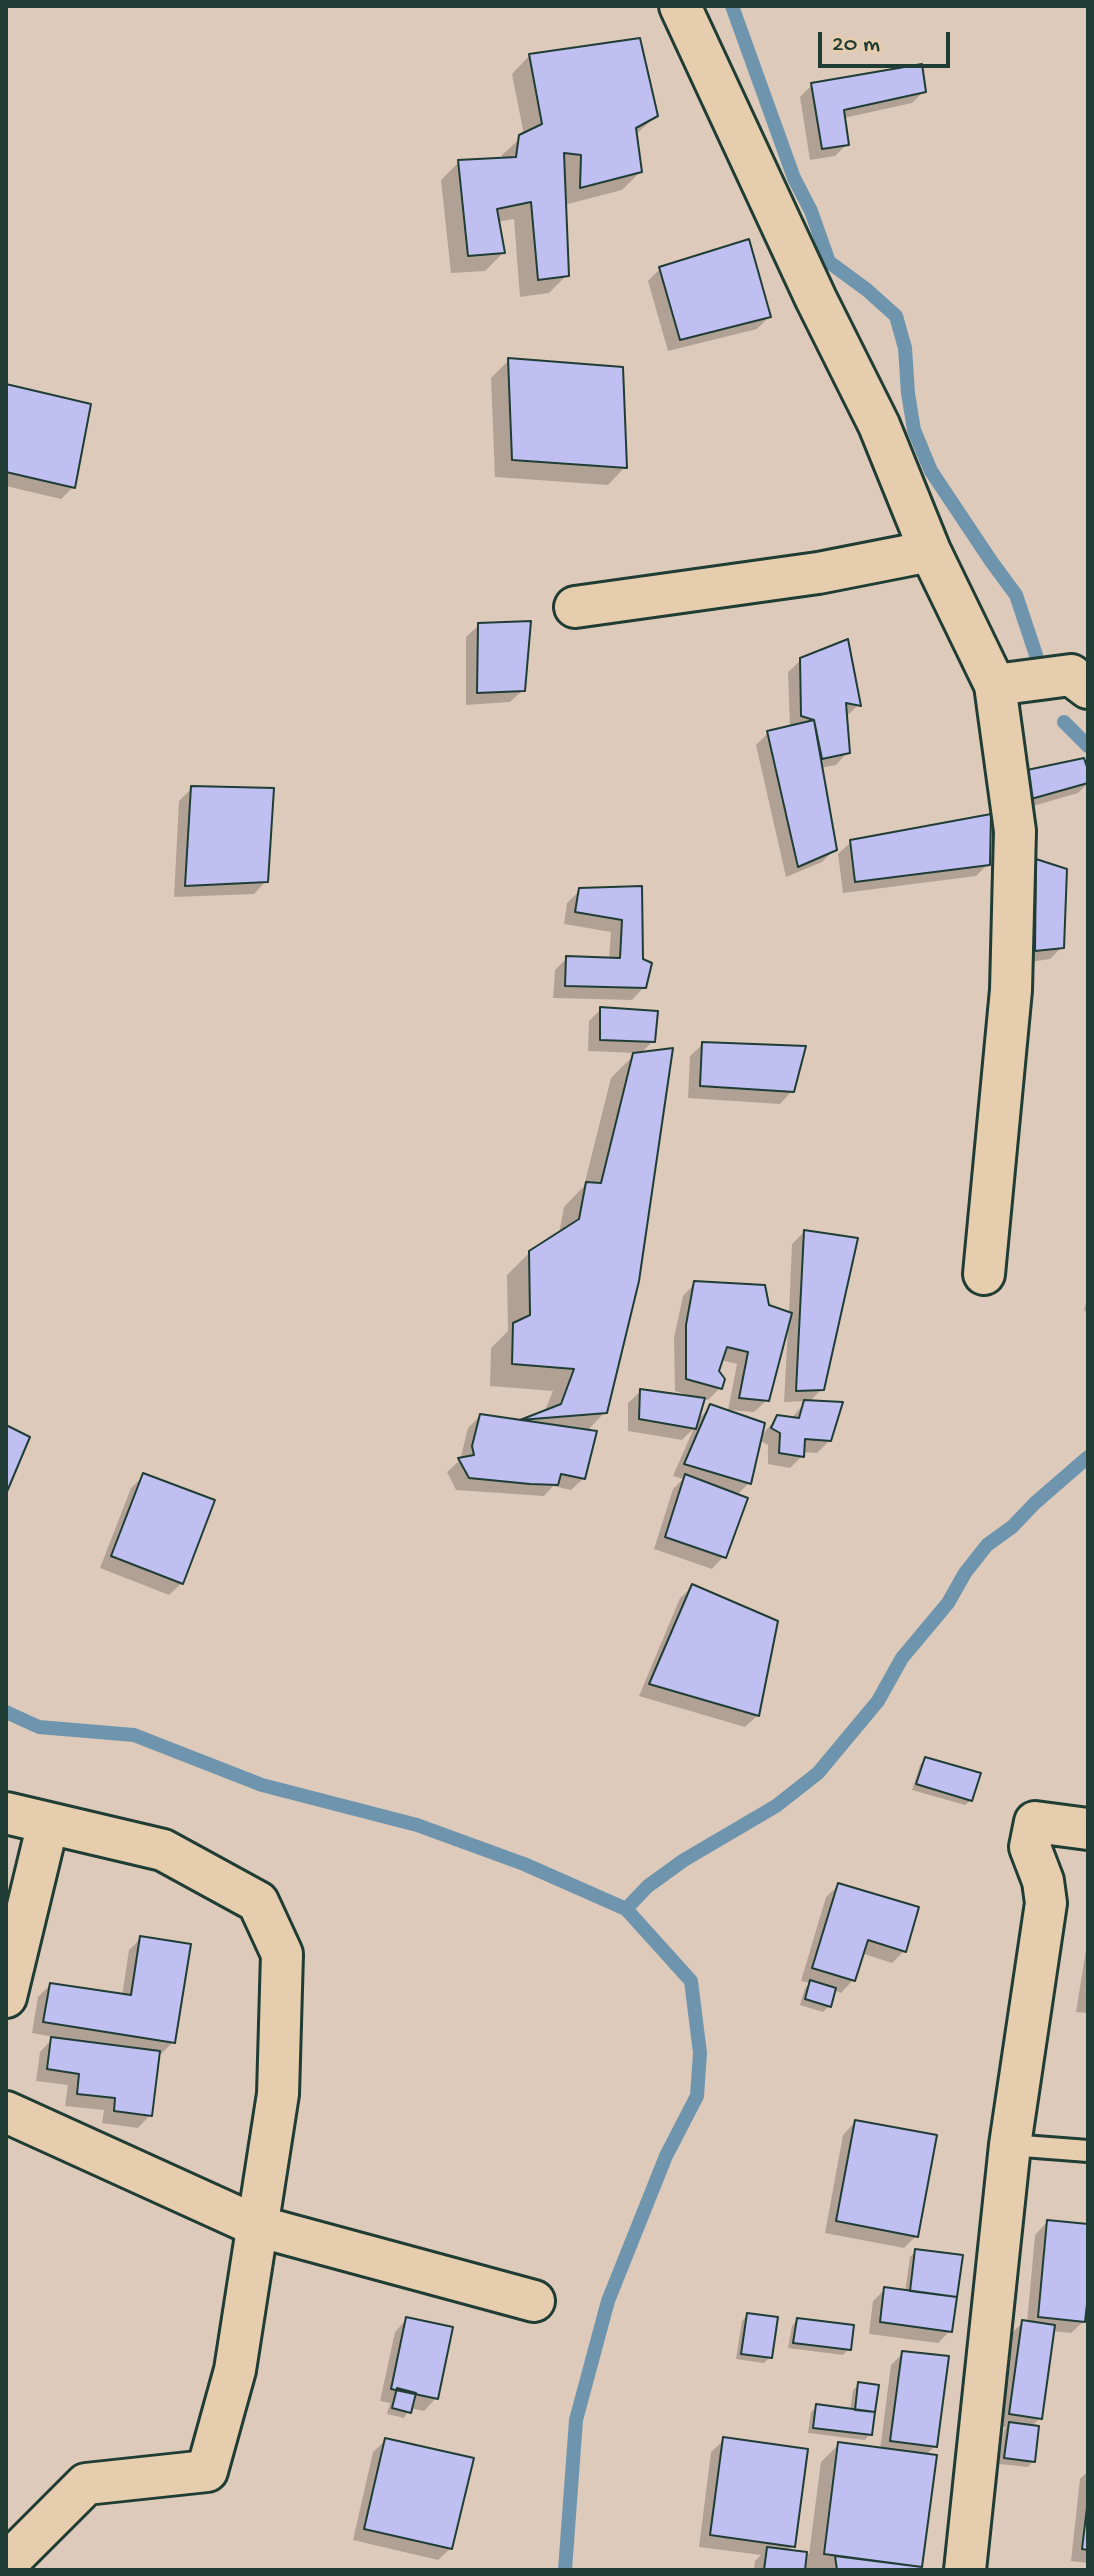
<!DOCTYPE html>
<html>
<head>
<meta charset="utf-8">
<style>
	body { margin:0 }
	#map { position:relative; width:1094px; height:2576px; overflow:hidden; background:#decabb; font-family:"Gochi Hand",sans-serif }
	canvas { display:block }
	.frame { position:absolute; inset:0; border:8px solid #1f3d34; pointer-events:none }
	.scale { position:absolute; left:818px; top:32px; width:132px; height:36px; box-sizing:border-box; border:4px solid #1f3d34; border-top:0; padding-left:10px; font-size:24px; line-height:28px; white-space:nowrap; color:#1f3d34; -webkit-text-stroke:6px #e6cdae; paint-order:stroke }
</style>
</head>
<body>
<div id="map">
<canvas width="1094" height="2576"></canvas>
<div class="frame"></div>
<div class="scale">20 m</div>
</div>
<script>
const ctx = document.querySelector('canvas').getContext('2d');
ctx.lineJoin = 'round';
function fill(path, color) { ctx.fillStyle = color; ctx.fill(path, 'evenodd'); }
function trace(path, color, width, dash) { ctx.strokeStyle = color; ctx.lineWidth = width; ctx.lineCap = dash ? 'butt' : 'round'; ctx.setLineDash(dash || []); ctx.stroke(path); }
fill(new Path2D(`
	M529,56L656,116L635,135L640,172L622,190L564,205L567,275L549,293L520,297L514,219L497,222L503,253L485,271L451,273L441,180L459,162L501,160L502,155L524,135L512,74Z
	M812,85L924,91L912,103L844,118L847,144L835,156L810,160L800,97Z
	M660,269L769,317L757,329L668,351L648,281Z
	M509,360L625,467L608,485L495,477L491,378Z
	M6,386L73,487L61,499L6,486Z
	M479,625L523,690L510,702L466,705V637Z
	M801,660L858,705L845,718L848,752L836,765L820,768L835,849L822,862L786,877L756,745L768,733L790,728L788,672Z
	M1028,771L1088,775V783L1078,793L1019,810L1016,784Z
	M192,788L266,881L254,894L174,897L179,801Z
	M851,842L988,864L976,876L843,893L838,854Z
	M1036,861L1062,947L1050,959L1023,963L1024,873Z
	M640,888L641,960L644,987L632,1000L553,998L555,970L567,958L609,960L611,932L564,924L567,903L580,890Z
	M601,1009L653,1041L640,1054L605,1412L586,1432L584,1478L571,1490L553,1486L544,1496L456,1490L447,1472L460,1460L468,1428L480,1416L525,1421L544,1413L553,1391L490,1386L491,1348L508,1331L507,1275L530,1252L559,1234L564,1207L584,1186L611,1078L636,1053L588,1051L589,1021Z
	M703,1044L792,1091L780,1104L688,1098L690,1056Z
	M804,1232L822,1389L808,1403L830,1440L817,1453L802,1452V1456L790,1468L768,1464V1445L759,1440L749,1483L737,1495L724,1556L712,1569L654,1549L673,1489L683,1479L673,1476L694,1428L682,1440L628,1431V1403L641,1391L687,1397L688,1395L675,1391L674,1338L683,1296L695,1283L789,1314L792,1244ZM788,1328L784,1402L806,1401L791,1419L778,1417L766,1430L761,1438L711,1407L696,1421L702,1399L708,1400L720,1388L717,1371L721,1360L737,1364L728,1410L754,1412L767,1400Z
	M1088,1293V1312L1084,1311Z
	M143,1476L182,1583L169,1595L100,1568L131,1488Z
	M693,1586L758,1715L745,1727L639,1696L680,1598Z
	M925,1759L971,1800L965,1805L912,1790L920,1765Z
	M839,1885L904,1951L892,1963L861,1953L853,1980L841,1993L833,1990L829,2006L823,2012L800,2005L805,1988L810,1983L801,1981L826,1897Z
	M1088,1937V2013L1076,2012Z
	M141,1938L173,2042L161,2054H158L150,2115L138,2128L102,2123L104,2110L65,2106L68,2085L36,2081L40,2052L54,2037L32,2033L38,1997L50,1985L122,1996L129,1950Z
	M855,2122L916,2236L904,2248L825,2233L843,2135Z
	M1047,2222L1088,2226V2274L1084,2321L1071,2333L1052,2331L1040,2418L1031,2427L1033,2461L1028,2467L999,2464L1004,2430L1006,2427L997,2426L1010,2335L1023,2322L1027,2323L1035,2235Z
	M916,2251L950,2331L938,2343L869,2334L873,2301L885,2289L905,2292L910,2257Z
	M747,2315L770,2357L764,2363L736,2359L742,2321Z
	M407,2319L436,2398L424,2411L410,2408L404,2418L387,2414L390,2403L380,2401L395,2332Z
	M797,2320L849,2349L843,2355L788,2348L792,2326Z
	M903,2353L935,2446L925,2456L935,2457L919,2570H754L755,2561L761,2555L699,2547L711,2452L724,2440L793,2546L787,2551L809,2554L821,2462L839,2444L880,2450L891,2365Z
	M859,2384L870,2434L865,2440L808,2433L811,2412L817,2406L850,2411L853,2390Z
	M386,2440L451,2548L438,2560L353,2540L373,2452Z
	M1088,2471V2563L1071,2561L1080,2479Z`), '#0003');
trace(new Path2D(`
	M732,6L794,178L811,211L829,262L867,290L896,316L905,348L908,393L914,430L931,471L991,561L1016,595L1036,655
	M1064,722L1088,746
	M6,1712L39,1727L134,1735L262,1785L417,1825L524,1864L626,1909L691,1981L700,2053L697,2096L666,2156L608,2301L576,2420L565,2570
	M626,1909L648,1886L684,1860L776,1806L818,1773L878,1701L902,1658L948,1603L965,1573L987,1545L1012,1527L1035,1503L1088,1457`), '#6e95ad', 14);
const building = new Path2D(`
	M640,38L658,116L636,128L642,172L580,188L581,155L564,153L569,276L538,280L531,202L497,209L505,253L468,256L458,160L516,157L519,135L542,124L529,54Z
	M922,64L926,92L844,110L849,145L822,149L811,83Z
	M749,239L771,317L680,340L659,267Z
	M508,358L623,367L627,468L512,460Z
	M6,384L91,404L75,488L6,472Z
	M531,621L525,691L477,693L478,623Z
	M848,639L861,706L846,703L850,753L822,759L814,720L801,716L800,658Z
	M814,720L837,850L798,867L767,731Z
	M1084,758L1088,770V783L1031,799L1027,770Z
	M191,786L274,788L268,882L185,886Z
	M991,814L990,865L855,882L850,840Z
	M1036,859L1067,869L1064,948L1035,951Z
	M642,886L643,959L652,963L646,988L565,986L566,956L620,958L622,920L575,912L579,888Z
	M600,1007L658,1011L655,1042L600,1040Z
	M702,1042L806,1046L794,1092L700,1086Z
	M673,1048L639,1281L607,1413L520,1420L561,1404L574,1369L512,1364L513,1323L530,1315L529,1251L579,1219L586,1182L601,1183L633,1053Z
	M804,1230L858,1238L824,1390L796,1391Z
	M694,1281L765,1285L769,1305L792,1313L769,1401L739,1398L748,1352L727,1347L719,1371L725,1379L722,1389L686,1379V1325Z
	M640,1389L705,1398L696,1429L639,1419Z
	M804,1400L843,1402L831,1441L805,1439L804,1457L779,1453L780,1433L771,1428L777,1415L799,1418Z
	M710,1404L765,1423L751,1484L684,1464Z
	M480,1414L597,1431L585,1479L561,1474L558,1485L530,1484L469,1478L458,1458L474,1455L472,1446Z
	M6,1425L30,1437L6,1494Z
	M143,1473L215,1500L183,1584L111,1556Z
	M685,1474L748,1498L726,1558L665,1537Z
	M692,1584L778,1621L759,1716L649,1684Z
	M925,1757L981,1773L972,1801L916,1784Z
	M838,1883L919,1907L906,1952L868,1940L855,1981L812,1968Z
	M140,1936L191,1944L175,2043L43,2022L50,1983L131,1995Z
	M810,1980L836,1988L831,2007L805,1999Z
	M51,2037L160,2051L152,2116L114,2111L115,2098L77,2094L79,2074L47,2069Z
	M855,2120L937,2135L918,2237L836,2221Z
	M1047,2220L1088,2224V2295L1085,2322L1038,2317Z
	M915,2249L963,2255L957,2297L910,2291Z
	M884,2287L957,2297L952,2332L880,2322Z
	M747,2313L778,2317L772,2358L741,2354Z
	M406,2317L453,2327L438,2399L391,2389Z
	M797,2318L854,2325L851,2350L793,2343Z
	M1022,2320L1055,2325L1042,2419L1009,2414Z
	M902,2351L949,2356L937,2447L890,2441Z
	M858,2382L879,2385L875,2412L855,2410Z
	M397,2388L416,2393L411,2413L392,2408Z
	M816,2404L875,2412L872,2435L813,2428Z
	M1009,2422L1039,2426L1035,2462L1004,2458Z
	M723,2437L808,2449L795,2547L710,2535Z
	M385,2438L474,2458L452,2549L364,2529Z
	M838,2442L937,2455L922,2567L824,2554Z
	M1088,2499V2550L1082,2549Z
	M767,2547L807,2552L805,2570H764Z
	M835,2556L922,2567L921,2570H837Z`);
fill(building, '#bfbff1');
trace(building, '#1f3d34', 2);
const lane = new Path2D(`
	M1010,2145L1088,2151`);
const street = new Path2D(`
	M680,6L816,299L879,425L930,551L995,685L1015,831L1011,990L984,1274
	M575,607L818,573L930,551
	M995,685L1071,675L1088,688
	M6,1813L163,1850L258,1902L282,1954L278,2094L235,2370L207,2471L86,2484L7,2563L6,2570
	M6,1997L48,1823
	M6,2112L257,2226L534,2301
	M965,2570L1010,2145L1046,1903L1043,1881L1030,1847L1035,1822L1088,1829`);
trace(lane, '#1f3d34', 26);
trace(street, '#1f3d34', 46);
trace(lane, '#e6cdae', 20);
trace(street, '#e6cdae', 40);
</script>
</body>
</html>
